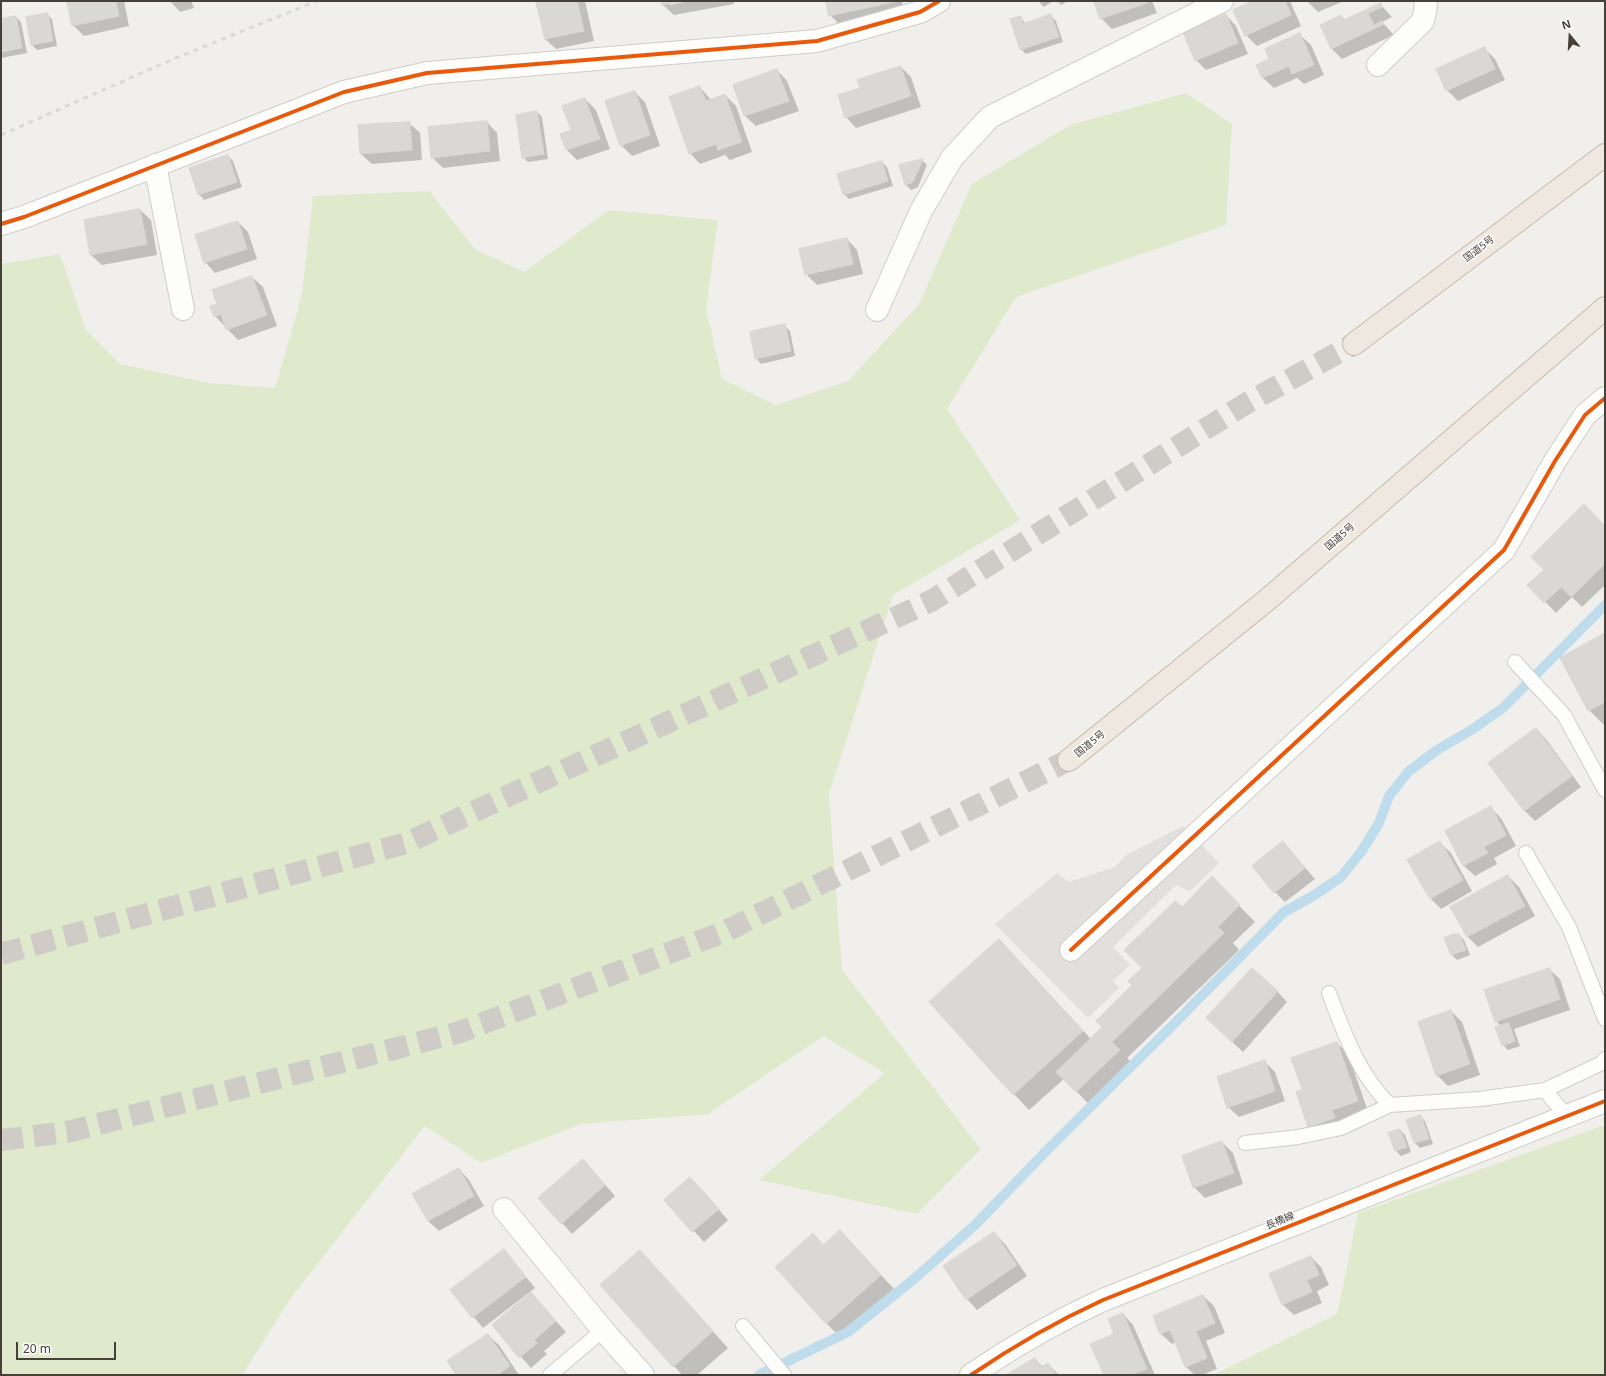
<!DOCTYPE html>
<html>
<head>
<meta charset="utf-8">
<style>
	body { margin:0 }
	#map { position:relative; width:1606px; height:1376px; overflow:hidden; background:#f1efeb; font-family:"Noto Sans",sans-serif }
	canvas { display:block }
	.frame { position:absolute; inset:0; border:2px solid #464038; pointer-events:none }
	.north { position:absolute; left:1550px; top:16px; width:40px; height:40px; -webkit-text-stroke:3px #fff; paint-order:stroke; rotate:342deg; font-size:11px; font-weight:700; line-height:16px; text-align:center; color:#464038 }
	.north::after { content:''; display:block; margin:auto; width:14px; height:18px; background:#464038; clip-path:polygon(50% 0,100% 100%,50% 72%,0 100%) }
	.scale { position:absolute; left:16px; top:1342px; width:100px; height:18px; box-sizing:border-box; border:2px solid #464038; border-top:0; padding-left:5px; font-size:12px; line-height:14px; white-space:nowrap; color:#464038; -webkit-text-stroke:3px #fff; paint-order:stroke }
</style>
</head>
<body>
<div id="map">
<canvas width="1606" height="1376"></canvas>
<div class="frame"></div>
<div class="north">N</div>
<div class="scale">20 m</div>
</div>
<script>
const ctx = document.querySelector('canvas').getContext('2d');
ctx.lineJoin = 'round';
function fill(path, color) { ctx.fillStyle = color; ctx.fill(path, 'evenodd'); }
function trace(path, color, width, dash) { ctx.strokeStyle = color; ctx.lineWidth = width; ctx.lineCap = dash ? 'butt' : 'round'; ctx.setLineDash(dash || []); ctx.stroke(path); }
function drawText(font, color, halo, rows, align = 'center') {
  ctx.font = font + ' "Noto Sans","Noto Sans JP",sans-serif'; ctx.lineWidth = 3; ctx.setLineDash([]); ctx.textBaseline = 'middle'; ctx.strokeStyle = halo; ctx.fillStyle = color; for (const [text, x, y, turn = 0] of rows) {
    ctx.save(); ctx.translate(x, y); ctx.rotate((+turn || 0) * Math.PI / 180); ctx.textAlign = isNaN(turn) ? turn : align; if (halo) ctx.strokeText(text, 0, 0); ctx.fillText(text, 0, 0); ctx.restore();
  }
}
fill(new Path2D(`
	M1186,93L1232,124L1226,225L1016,297L947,409L1020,520L893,595L829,794L842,970L981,1149L917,1214L759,1180L885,1073L823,1036L708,1114L581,1124L481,1163L425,1126L291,1298L242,1375H1V264L60,254L86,330L120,364L209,383L275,388L302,294L313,196L429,191L475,249L524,272L609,210L718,220L706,309L722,379L776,405L848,381L919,304L972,184L1070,125Z
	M1605,1125V1375H1213L1337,1314L1358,1213Z`), '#dfeacd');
fill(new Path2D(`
	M1183,826L1219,863L1190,891L1176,885L1113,947L1130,965L1113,981L1119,988L1088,1018L995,924L1057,873L1069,882L1115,867L1126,855Z`), '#e2e0dc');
fill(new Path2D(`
	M68,1H124L129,26L84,36L73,25Z
	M170,1H191L194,8L180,12Z
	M537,1H585L594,41L556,49L545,39Z
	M662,1H679L670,3V5L689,1H734V4L674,15L663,5Z
	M827,1H902L904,12L841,26L830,15Z
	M1038,1H1053L1044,7Z
	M1057,1H1068L1061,5Z
	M1095,1H1152L1157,13L1112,29L1101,18Z
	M1256,1H1290L1301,26L1257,46L1246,35Z
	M1307,1H1344L1318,12Z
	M1380,4L1392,17L1382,22L1394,35L1342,59L1332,49L1341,16L1345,20Z
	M47,14L52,19L57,46L37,50L32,45L27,18Z
	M1226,15L1236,26L1248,54L1206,70L1196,60Z
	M1051,16L1056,21L1063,42L1026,54L1021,49L1020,17L1026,24Z
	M16,17L21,22L27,53L1,58V20Z
	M1300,35L1311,45L1324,75L1304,84L1297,78L1274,88L1263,78L1258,66L1271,60Z
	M1484,48L1495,59L1505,80L1458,101L1447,90L1437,69Z
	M901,67L911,77L921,107L856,128L846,117L861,89Z
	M777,70L787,81L799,111L756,126L745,116L734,86Z
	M700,87L711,100L725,95L736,106L752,152L730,160L725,155L700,164L690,153Z
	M634,92L645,102L660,146L632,156L621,145Z
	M585,99L596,110L610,149L577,160L567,150L561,134L572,131Z
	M537,112L542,117L548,159L528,162L523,157Z
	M487,122L497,133L500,161L443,168L432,157Z
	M409,123L420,133L422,160L372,164L361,154Z
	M228,156L233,161L242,187L204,200L199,194Z
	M923,161L927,165L918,187L911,190L906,185L901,166Z
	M882,162L887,167L893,186L849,199L844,194Z
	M140,210L151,220L157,255L102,265L91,255L85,221Z
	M238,222L248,232L257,259L215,273L205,262Z
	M847,239L857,250L863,274L817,285L806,274Z
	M252,277L263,287L277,326L238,340L215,316L218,304Z
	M785,326L790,331L795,356L761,364L756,358Z
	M1605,527V585L1582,607L1572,597L1556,613L1529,585Z
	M1605,635V726L1589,710L1561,658Z
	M1536,729L1546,739L1581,787L1535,821L1525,811L1489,763Z
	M1491,808L1501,818L1516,846L1494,858L1497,864L1475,876L1464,866L1446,832Z
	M1283,842L1315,879L1285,902L1275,892Z
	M1440,843L1451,853L1472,891L1441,909L1431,899Z
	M1508,876L1519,887L1535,916L1478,947L1468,937L1452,907Z
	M1212,878L1255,922L1233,943L1239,950L1127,1058L1135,1066L1092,1107L1064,1079L1029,1110L1014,1094L999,940L1091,1039L1103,1027L1143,968Z
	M1459,935L1464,940L1470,955L1457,960L1452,955L1445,939Z
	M1549,969L1560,979L1570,1010L1514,1029L1520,1046L1508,1050L1503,1045L1501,1026L1496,1021Z
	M1277,991L1287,1002L1243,1052L1218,1029Z
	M1451,1011L1462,1022L1480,1075L1448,1086L1437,1075Z
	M1337,1043L1348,1054L1368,1111L1320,1137L1309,1126L1304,1090Z
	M1264,1061L1275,1072L1285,1101L1239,1117L1228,1107Z
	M1420,1116L1425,1121L1433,1144L1420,1148L1415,1143L1407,1121Z
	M1400,1130L1405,1135L1411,1152L1401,1156L1396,1151Z
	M1222,1142L1233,1153L1243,1184L1205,1198L1194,1187Z
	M583,1160L615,1196L572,1234L540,1198Z
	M459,1169L469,1180L484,1206L439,1231L428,1221Z
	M701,1189L728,1220L704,1242L666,1201Z
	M840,1231L896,1291L842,1339L826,1323L824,1246Z
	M994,1233L1005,1244L1027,1276L977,1310L967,1299Z
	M504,1250L535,1288L483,1328L451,1290Z
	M640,1251L728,1348L697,1375H682L602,1285Z
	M1311,1257L1321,1267L1329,1285L1317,1291L1322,1303L1294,1315L1283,1305L1270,1275Z
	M531,1294L566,1332L544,1351L547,1354L531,1368L493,1326Z
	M1203,1296L1214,1306L1225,1333L1206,1341L1217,1369L1202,1375H1195L1186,1367L1176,1342L1172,1344L1161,1334L1154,1317Z
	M1123,1314L1133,1325L1155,1375H1105Z
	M488,1335L499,1345L519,1375H457Z
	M1035,1359L1043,1367L1048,1364L1059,1375H1008Z`), '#0003');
trace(new Path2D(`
	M759,1375L848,1332L914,1279L975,1225L1052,1145L1172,1026L1284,912L1313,896L1341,877L1361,852L1379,823L1389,796L1408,772L1437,750L1473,729L1504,707L1605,605`), '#bfdcec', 10);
const building = new Path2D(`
	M67,1H116L119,16L72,26Z
	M536,1H577L584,31L545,39Z
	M661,1H684L662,5Z
	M826,1H894V2L829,16Z
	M1094,1H1146L1147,3L1100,19Z
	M1254,1H1285L1291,15L1245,36L1233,10Z
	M1381,3L1382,7L1368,13L1374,25L1382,21L1384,24L1331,49L1320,25L1341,15L1343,20Z
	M48,13L53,41L31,45L26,17Z
	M1051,14L1059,37L1020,50L1010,19L1021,16L1023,24Z
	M1226,14L1238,43L1195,61L1183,32Z
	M16,16L22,48L1,52V19Z
	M1300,33L1314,65L1292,74L1289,66L1262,78L1256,65L1269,59L1265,49Z
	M1485,47L1495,69L1446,91L1436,69Z
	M901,66L911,96L845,118L838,95L860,88L857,80Z
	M777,69L789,101L744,116L733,85Z
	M700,86L706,101L725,94L742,142L718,150L716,144L689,154L669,97Z
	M635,91L650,135L620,146L605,101Z
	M585,98L600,139L566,150L560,134L571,130L562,106Z
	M537,111L544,154L522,158L516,115Z
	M487,121L490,151L431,158L428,127Z
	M410,122L412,150L360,154L358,125Z
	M228,155L237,182L198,195L189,168Z
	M923,159L913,182L905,185L899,165Z
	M882,161L888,181L843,195L837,174Z
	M140,209L147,244L90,255L84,220Z
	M238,221L247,249L204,263L195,235Z
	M847,238L853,264L805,275L799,249Z
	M252,276L267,315L226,330L221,314L214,317L210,306L217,304L212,290Z
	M785,324L791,351L755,359L750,332Z
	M1584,504L1605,526V564L1571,597L1561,587L1544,603L1527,585L1544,570L1531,557Z
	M1605,633V702L1588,711L1560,658Z
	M1536,728L1572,776L1524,811L1488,763Z
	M1491,806L1506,835L1484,847L1488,853L1463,866L1445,831Z
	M1283,841L1305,868L1274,893L1252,866Z
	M1440,841L1463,880L1430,899L1407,860Z
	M1508,875L1525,906L1467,937L1450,907Z
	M1212,876L1240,905L1218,927L1224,933L1112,1042L1120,1050L1076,1092L1056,1072L1102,1027L1096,1021L1132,985L1128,981L1142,968L1124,950L1175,901L1182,907Z
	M1454,934H1459L1466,950L1451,955L1444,938Z
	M999,939L1083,1031L1013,1095L929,1002Z
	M1252,968L1278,991L1232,1042L1206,1018Z
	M1550,968L1560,999L1495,1022L1484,990Z
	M1451,1010L1470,1064L1436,1076L1418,1022Z
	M1509,1023L1515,1041L1502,1046L1495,1027Z
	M1337,1042L1358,1101L1332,1110L1335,1118L1308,1127L1296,1092L1302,1089L1291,1058Z
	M1265,1060L1275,1091L1227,1108L1217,1077Z
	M1421,1115L1429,1139L1414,1143L1406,1120Z
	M1400,1129L1407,1147L1395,1151L1388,1133Z
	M1222,1141L1234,1173L1193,1188L1182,1156Z
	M583,1159L605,1185L561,1224L538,1198Z
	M459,1168L474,1196L428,1221L412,1194Z
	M690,1177L719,1209L692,1232L664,1200Z
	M840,1230L881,1275L826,1324L775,1267L813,1233L823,1245Z
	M994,1232L1017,1265L966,1300L943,1266Z
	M504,1249L526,1277L472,1318L450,1290Z
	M640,1250L713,1331L673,1367L600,1285Z
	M1311,1256L1319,1275L1307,1280L1312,1292L1282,1305L1269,1274Z
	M531,1292L556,1321L534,1340L537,1343L519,1358L492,1325Z
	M1203,1295L1215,1323L1196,1331L1207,1358L1185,1367L1170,1330L1160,1334L1153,1316Z
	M1123,1313L1147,1369L1131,1375H1104L1090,1344L1114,1334L1108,1319Z
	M488,1334L510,1366L497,1375H456L447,1361Z
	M1035,1358L1041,1367L1048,1363L1056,1375H1006Z`);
fill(building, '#dad8d4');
trace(building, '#d9d6d1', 1);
trace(new Path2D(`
	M1,954L406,843L931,601L1247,403L1354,344
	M1,1140L67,1132L460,1032L724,932L1069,760`), '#cfccc7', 22, [22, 11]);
const service = new Path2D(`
	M1515,662L1564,715L1605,790
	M1526,853L1569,927L1605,1019
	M1329,993C1344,1033 1359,1075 1390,1105L1480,1099L1545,1090L1566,1116
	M1545,1090L1602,1063L1605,1059
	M1245,1143L1298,1137L1341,1128L1390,1105
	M743,1326L784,1375
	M550,1375L603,1330`);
const minor = new Path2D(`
	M1378,65L1423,21L1426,6L1425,1
	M155,165L183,309
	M1,224L24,217L344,92L427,73L817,41L920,12L939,1
	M877,310L921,211L952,158L990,117L1222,1
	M1071,950L1504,550L1555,461L1585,415L1605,398
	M504,1209L603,1330L643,1375`);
const tertiary = new Path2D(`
	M971,1375C1015,1345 1055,1322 1103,1300L1605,1101`);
const trunk = new Path2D(`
	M1354,344L1605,155
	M1069,760L1267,600L1605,308`);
trace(service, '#cfcdc9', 16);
trace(minor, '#cfcdc9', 24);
trace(tertiary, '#cfcdc9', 24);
trace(trunk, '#c7baa8', 24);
trace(service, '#fdfdfc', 14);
trace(minor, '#fdfdfc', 22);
trace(tertiary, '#fdfdfc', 22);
trace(trunk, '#eee8e0', 22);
trace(new Path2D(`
	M1,135L171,60L317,1`), '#d9d9d8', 3, [5, 5]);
trace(new Path2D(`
	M1,224L24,217L344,92L427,73L817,41L920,12L939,1
	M1071,950L1504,550L1555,461L1585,415L1605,398
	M971,1375C1015,1345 1055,1322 1103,1300L1605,1101`), '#e8590c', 4);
drawText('10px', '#464038', '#fff', [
	["国道5号",1479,249,-37],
	["国道5号",1340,537,-41],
	["国道5号",1090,744,-39],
	["長橋線",1280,1221,-22]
]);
</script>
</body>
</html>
